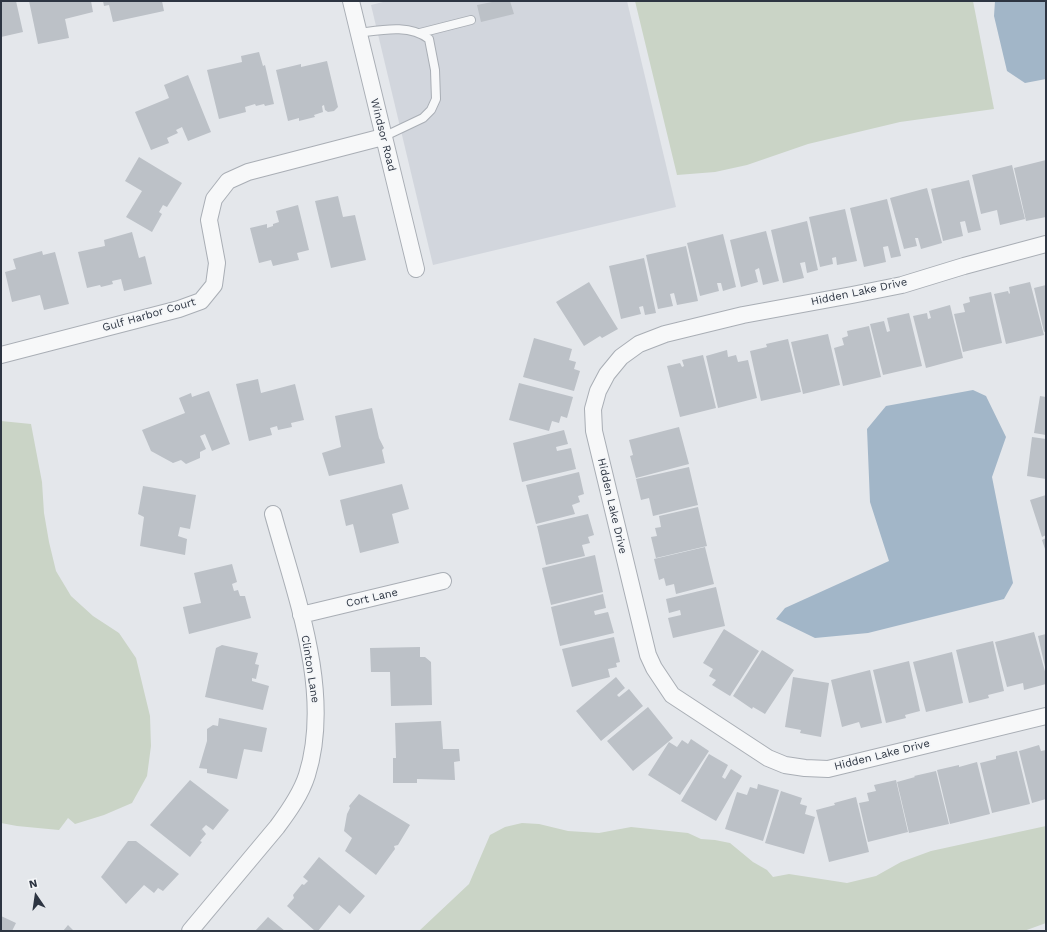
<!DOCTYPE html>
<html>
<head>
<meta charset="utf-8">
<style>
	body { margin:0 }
	#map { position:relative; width:1047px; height:932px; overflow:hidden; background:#e4e7eb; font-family:"Work Sans",sans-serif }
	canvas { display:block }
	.frame { position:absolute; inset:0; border:2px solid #2d3542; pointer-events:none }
	.north { position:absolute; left:16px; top:876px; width:40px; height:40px; -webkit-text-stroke:3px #f4f6f8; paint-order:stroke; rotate:347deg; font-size:11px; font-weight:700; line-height:16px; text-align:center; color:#2d3542 }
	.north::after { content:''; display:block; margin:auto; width:14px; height:18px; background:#2d3542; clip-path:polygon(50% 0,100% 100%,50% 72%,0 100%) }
</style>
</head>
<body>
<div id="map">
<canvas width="1047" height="932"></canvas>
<div class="frame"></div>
<div class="north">N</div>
</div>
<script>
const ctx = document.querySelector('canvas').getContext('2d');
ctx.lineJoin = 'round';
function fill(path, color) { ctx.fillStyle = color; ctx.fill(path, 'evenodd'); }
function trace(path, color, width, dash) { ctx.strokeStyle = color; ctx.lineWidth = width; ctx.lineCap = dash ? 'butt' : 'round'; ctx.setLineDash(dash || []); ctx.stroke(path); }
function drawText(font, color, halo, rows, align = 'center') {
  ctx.font = font + ' "Work Sans",sans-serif'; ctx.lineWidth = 3; ctx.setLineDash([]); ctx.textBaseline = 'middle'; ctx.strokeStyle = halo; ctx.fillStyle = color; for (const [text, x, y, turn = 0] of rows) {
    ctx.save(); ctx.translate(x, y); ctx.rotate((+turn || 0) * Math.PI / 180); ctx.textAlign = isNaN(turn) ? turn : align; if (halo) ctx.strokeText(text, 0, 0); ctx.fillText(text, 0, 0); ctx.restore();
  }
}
fill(new Path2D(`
	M387,1H627L676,207L433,265L371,5Z`), '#d2d6dd');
fill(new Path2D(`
	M635,1H973L994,109L900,122L808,144L747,165L715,172L677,175Z
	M1,421L31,424L42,482L44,513L49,542L56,571L71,596L93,616L119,633L136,658L150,716L151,746L147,776L132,803L104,815L75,824L68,818L59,830L17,826L1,823Z
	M522,823L539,824L568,831L599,833L631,827L688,833L701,839L715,840L730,843L753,862L767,870L773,877L789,874L847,883L876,876L901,862L931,851L1046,826V923L1024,931H419L469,884L490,835L505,827Z`), '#cad4c6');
fill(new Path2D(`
	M995,1H1046V79L1025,83L1007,71L994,16Z
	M973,390L986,396L1006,437L992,477L1013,583L1004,599L868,633L815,638L776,619L785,608L889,561L870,502L867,429L886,406Z`), '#a2b6c8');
fill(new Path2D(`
	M1,1H16L23,32L1,37Z
	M29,1H91L93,12L65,19L69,38L38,44Z
	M103,1H162L164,11L113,22L109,5L104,6Z
	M497,1H510L514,14L481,22L477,5Z
	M259,52L263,66L265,65L274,104L265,106L264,104L256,106L255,104L245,107L246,112L219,119L207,70L242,62L241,56Z
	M327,61L338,107L334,111L328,112L325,110L324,105L322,106L323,112L314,115L315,117L299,121V118L288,121L276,70L301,64V67Z
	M188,75L211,132L188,141L182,127L176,130L178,133L167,138L169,143L151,150L135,112L169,98L164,85Z
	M139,157L182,183L167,207L163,205L159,212L162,214L152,232L126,217L142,191L125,181Z
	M1046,160V208L1045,209L1046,217L1026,221L1014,168Z
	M1012,165L1025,219L1000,225L997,210L981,214L972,175Z
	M969,180L981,230L968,233L965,221L960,222L963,236L943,241L931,189Z
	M927,188L942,243L921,249L918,238H915L917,246L904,249L890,198Z
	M338,196L343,217L355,215L366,260L331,268L315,201Z
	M887,199L901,256L891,258L888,246L883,247L886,262L864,267L850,208Z
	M298,205L309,250L297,253L299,260L273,266L271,260L259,263L250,228L267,224V228L273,226V224L279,222L276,211Z
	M845,209L857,261L837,265L836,257L832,258L833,264L820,267L809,217Z
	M807,221L818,270L807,273L805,262L800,263L804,278L783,283L771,230Z
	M766,231L779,281L763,285L759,268L755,270L758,282L741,287L730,240Z
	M132,232L139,258L145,256L152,284L124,291L121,279L112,281L113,284L101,287L100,285L87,288L78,252L105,246L104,240Z
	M723,234L736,287L723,291L721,283H717L719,291L700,296L687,243Z
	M686,246L698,301L677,305L674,293L670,294L673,306L658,309L646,255Z
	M42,251L43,255L55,252L69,304L44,310L40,295L12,302L5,272L16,269L13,259Z
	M644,258L656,313L645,315L643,306L639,307L641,314L621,319L609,266Z
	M589,282L618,329L602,338L600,336L584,346L556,302Z
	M1030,282L1044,335L1006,344L994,294L1008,291L1009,294L1010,293L1009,287Z
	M1046,285V331L1044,332L1034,288Z
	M991,292L1002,343L963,352L954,314L965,312L963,304L970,302L969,297Z
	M950,305L963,358L926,368L913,316L927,313L928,319L931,318L929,311Z
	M909,313L922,366L883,375L870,324L884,321L887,332L890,331L887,318Z
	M869,326L881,377L843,386L834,348L844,345L842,338L848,336L847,331Z
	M828,334L840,385L803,394L791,342Z
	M534,338L572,349L569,360L576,362L574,369L580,371L574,391L523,377Z
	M788,339L801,392L761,401L750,351L767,347L766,344Z
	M727,350L728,357L736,355L738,362L748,360L757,398L718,408L706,356Z
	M703,355L716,408L680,417L667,366L680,363L682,367L684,366L682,360Z
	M258,379L261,393L295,384L304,420L291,423L292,427L278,430L277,426L270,428L272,435L249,441L236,384Z
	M519,383L573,397L567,418L561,416L559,423L552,421L549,431L509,420Z
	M209,391L230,444L212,451L205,434L200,436L206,449L200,452V458L186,464L181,460L173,463L151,451L142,430L185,413L179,398L191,393L192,397Z
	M1040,396L1046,397V435L1034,433Z
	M372,408L379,438L384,448L382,450L385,463L329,476L322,453L341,447L335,416Z
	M679,427L689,464L636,478L630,456L633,455L629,440Z
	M564,430L568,444L556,447L557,451L571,448L576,469L522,482L513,443Z
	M1032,437L1046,439V479L1027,476Z
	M689,467L698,505L653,516L649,498L641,500L636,479Z
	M579,472L584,494L578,496L580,502L572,505L575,514L536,524L526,485Z
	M402,484L409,509L392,514L399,543L360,553L353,524L346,526L340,500Z
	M143,486L196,495L190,529L180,527L178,536L187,539L185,555L140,546L144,517L138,514Z
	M1046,495V535L1042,537L1030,500Z
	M698,507L707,546L656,558L651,537L657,536L655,528L661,527L659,516Z
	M588,514L594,535L588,537L590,543L582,545L585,556L546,565L537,526Z
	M1046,538V552L1042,540Z
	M705,547L714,584L676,594L674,584L666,586L664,578L659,580L654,559Z
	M595,555L603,592L551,605L542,568Z
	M232,564L237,582L232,584L234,591L238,590L240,596H245L251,618L189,634L183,607L201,603L194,573Z
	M716,587L725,626L673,638L668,618L681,615L680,610L669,613L666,599Z
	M603,594L606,608L594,611L595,615L608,612L614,633L560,646L551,607Z
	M724,629L759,651L730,696L712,685L716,680L709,676L713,669L703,663Z
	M1034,632L1046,675V684L1024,690L1023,683L1007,687L995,642Z
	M1046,634V667H1045L1038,636Z
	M614,637L620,662L616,663L617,667L608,669L610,677L572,687L562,649Z
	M993,641L1004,691L988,695L989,698L969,703L956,650Z
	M222,645L258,653L255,664L259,665L256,679L252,678V681L269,686L263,710L205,697L216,648Z
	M420,647V657H425L431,662L432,705L391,706L390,672H371L370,648Z
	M762,650L794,670L765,714L753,707L752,709L733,696Z
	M952,652L963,703L926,712L913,662Z
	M909,661L920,711L905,715L906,718L886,723L873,670Z
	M870,670L882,723L861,728L859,722L842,727L831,680Z
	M616,677L625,688L617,695L619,697L629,689L643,706L601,741L576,711Z
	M793,677L829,683L821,737L800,733L801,730L785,727Z
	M648,707L673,738L633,771L607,741Z
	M219,718L267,728L262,752L244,749L237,779L207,773V769L199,768L207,741V729L213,725L218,726Z
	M441,721L443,749H459L460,761L454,762L455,780L417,779V783H393V758H396L395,723Z
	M691,739L709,751L680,795L648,775L669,742L677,747L682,740L688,744Z
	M1039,745L1041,751L1046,750V799L1032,803L1019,751Z
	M1017,751L1030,804L992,813L980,763L996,759V756Z
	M709,754L728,765L722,777L725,779L731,769L742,776L716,821L681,801Z
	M977,762L990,814L950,824L937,770L959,765V767Z
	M936,771L949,824L909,833L897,782L915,777L914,776Z
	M190,780L229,810L213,830L206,825L202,829L206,834L200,841L202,842L190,857L150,825Z
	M896,780L908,832L868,842L859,803L869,801L867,793L876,791L874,785Z
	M758,784L779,790L763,841L725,829L737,792L747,795L750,787L757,789Z
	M781,791L802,798L800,804L807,806L805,814L815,817L804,854L765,843Z
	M359,794L410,825L398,845L394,846L395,849L376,875L345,851L352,838L344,831L347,814L350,808L349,806Z
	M856,797L869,852L829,862L816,810L835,805L834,803Z
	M128,841H136L179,874L163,891L158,888L154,893L144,885L126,904L101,877Z
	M319,857L365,896L350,914L339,905L318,931H315L287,906L294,898L293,895L302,884L304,885L308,881L303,877Z
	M1,916L16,923L12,931H1Z
	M268,917L285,931H255Z
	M68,925L74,931H63Z`), '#bcc1c7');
const lane = new Path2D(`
	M358,33C382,30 409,24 429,39L435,70L436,99L431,110L423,118L383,137
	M420,33L471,20`);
const street = new Path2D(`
	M351,1L416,269
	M1046,244L964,266L902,285L852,295L743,315L665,334L639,344L621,357L607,374L598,391L593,409L594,431L648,655L654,668L672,695L768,758L785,765L805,768L828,769L1046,716
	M1,355L179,309L201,301L214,285L217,263L209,220L214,199L228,181L248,172L383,137
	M301,615L443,581
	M190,931L277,827C289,811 301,794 307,775C333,692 295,594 273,514`);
trace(lane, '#a9aeb5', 10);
trace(street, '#a9aeb5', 18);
trace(lane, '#f7f8f9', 8);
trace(street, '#f7f8f9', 16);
drawText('11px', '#2d3542', '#f4f6f8', [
	["Windsor Road",383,135,76],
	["Hidden Lake Drive",859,292,-12],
	["Gulf Harbor Court",149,315,-16],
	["Hidden Lake Drive",612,506,77],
	["Cort Lane",372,598,-13],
	["Clinton Lane",310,669,81],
	["Hidden Lake Drive",882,755,-14]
]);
</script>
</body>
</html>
